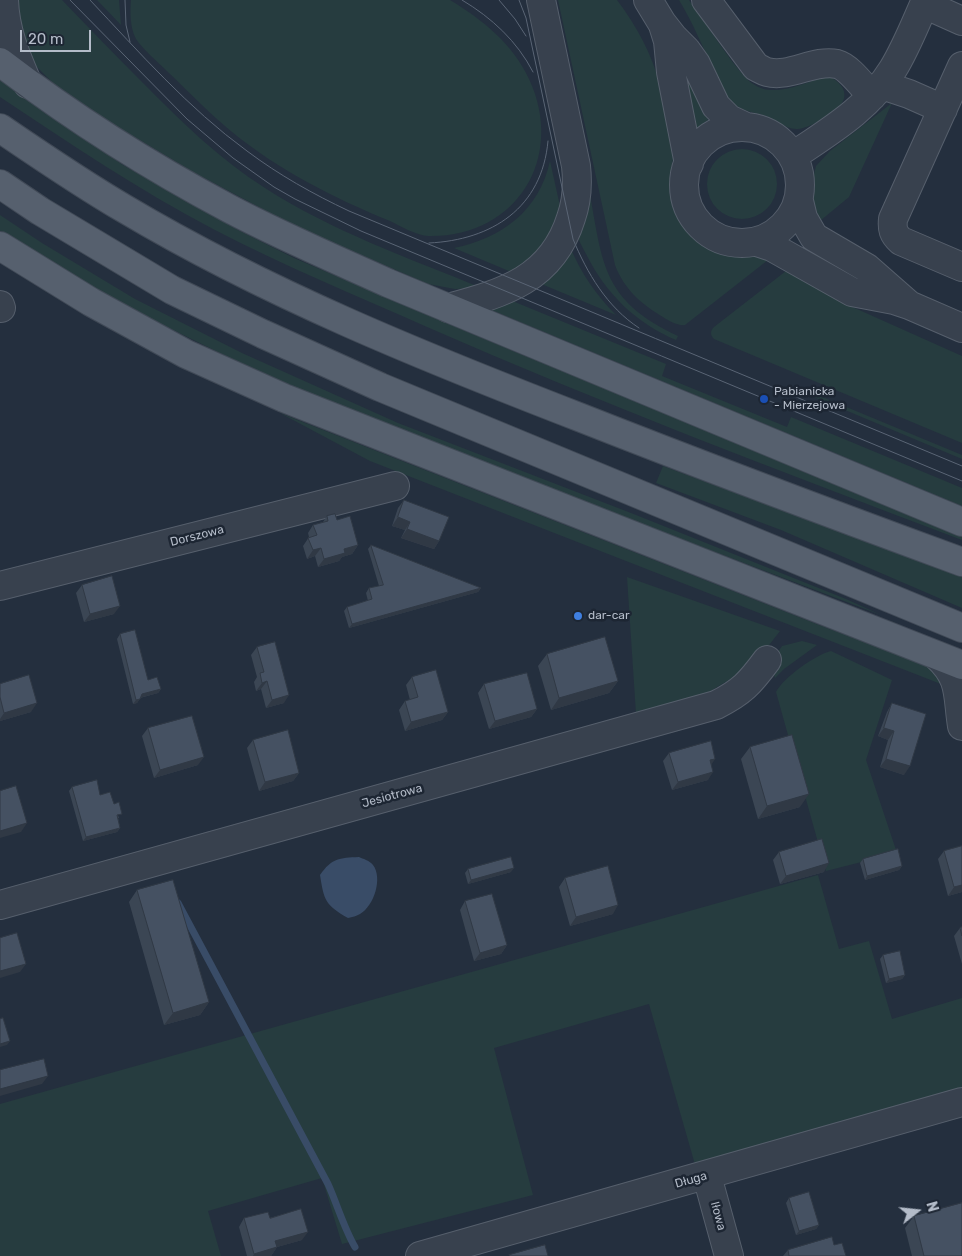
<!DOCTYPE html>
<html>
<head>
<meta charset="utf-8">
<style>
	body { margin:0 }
	#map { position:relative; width:962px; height:1256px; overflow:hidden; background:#242f3e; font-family:Rubik,sans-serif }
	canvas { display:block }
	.north { position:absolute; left:892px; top:1186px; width:50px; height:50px; -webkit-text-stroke:4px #1d2633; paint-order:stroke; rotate:74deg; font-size:14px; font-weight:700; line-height:20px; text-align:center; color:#b4bcc9 }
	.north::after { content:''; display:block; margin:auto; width:18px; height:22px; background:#b4bcc9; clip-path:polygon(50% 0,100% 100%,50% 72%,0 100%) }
	.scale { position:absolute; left:20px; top:30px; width:71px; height:22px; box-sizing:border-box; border:2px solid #b4bcc9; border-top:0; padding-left:6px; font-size:15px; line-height:18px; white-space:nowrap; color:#b4bcc9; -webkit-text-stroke:4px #1d2633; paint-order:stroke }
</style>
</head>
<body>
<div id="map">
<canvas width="962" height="1256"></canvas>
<div class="north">N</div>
<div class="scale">20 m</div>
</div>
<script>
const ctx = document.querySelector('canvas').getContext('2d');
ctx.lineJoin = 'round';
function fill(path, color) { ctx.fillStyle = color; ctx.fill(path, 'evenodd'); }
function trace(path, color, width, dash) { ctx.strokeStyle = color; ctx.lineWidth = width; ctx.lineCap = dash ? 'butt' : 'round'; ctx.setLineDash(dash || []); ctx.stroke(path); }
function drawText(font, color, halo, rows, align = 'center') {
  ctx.font = font + ' Rubik,sans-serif'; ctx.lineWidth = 5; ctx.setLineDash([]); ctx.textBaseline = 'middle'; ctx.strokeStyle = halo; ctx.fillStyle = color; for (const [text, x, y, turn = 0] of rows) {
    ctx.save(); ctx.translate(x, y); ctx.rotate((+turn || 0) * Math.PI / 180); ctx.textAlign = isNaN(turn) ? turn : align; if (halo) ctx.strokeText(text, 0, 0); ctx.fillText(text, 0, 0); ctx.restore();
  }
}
fill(new Path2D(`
	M14,0H62C89,28 116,56 144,84C182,122 219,159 265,188C332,231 408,258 482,288L455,289L428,284L320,237L272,214L193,172L108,121L53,83L34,64L27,55Z
	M97,0H119L121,25Z
	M131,0H450C483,20 513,44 529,79C566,158 516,238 428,236C418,236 400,226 390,221C334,198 280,171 232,132C210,114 190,93 169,73C161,65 139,46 135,37C130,26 130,12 131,0Z
	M558,0H617C636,25 652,54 660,85C665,103 671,133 673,152C674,160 671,167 671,175C669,199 676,224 696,239C705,246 716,252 727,254C741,257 754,254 768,260L685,325C678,326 669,321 663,317C641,304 624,289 615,265Z
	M679,0H689C707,24 727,58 747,79C753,85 762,90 771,90C788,91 808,82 824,77H831C856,93 842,108 823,119C815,123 807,128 798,129C785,130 775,118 763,115C751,112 737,110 729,99C723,92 719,81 715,72C703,48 693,23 679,0Z
	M685,74L687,75L708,120L695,130Z
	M0,80L123,165L238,230L294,258L470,333L962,536V540C782,472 603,404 427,327C355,295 282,265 213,229C139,190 69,143 0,97Z
	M892,103L849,197L820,221L813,203V178L816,166L830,151Z
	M707 184a35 35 0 1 1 70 0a35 35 0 1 1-70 0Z
	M550,161L562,215L550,241L516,274L454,248C502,238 539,211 550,161Z
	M588,184C603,261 599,299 678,336L676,340C636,323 606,294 586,254C583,248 578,240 577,233C577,224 585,194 588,184Z
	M0,215L42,243L135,299L242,353L398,423L631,513L846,599L881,615L594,506L317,397L224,355L167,327L79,279L0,231Z
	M570,247C581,273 596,295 616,315L539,283Z
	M786,271L848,305L962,356V443L714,339C710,335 710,331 714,327Z
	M510,300L666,364L662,376L787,427L791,417L962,488V506L484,307Z
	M803,389L962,455V459L802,392Z
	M280,413L827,628L926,665L932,668L946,686L370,461Z
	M663,466L962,577V608L781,530L656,483Z
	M627,577L780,631L752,667L717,687L705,695L636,714Z
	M802,641L817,645L784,669L775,678C770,664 774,658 782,646Z
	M831,651L892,680L866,760L897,853L826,871L776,692C783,678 815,655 831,651Z
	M818,875L839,949L869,941L892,1019L962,998V1089L696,1168L649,1004L494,1048L533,1195L342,1244L322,1178L208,1211L221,1256H0V1104Z`), '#263c3f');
fill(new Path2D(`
	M359,857C363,859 369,860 373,865C383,878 374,906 360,914C357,916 352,917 348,918C325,905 324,900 320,875C332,858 339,858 359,857Z`), '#394c67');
trace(new Path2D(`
	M178,903L328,1184C337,1204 344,1228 355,1247`), '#394c67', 7);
const minor = new Path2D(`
	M4,0C5,31 16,56 28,84
	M648,0L662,23L673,37L686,50L696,64L716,106L729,119L746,127
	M706,0L756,67C759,68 763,71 767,72C790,78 814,59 837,64C849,67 864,88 872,96
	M924,4L962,21
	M663,25L668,41L671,72L689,164
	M962,66L893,219C892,229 893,234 901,241L962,267
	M882,85L909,94L943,109
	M684 185a58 58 0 1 1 116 0a58 58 0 1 1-116 0Z
	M793,156C830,131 869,108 893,69C906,48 916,22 926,0
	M799,201L803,218L814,237L867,268L908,304
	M757,242L772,247L852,292L894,300L909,305L962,328
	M0,305L1,308
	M448,308C504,293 552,279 571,218C577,201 578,184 576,166L541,0
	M0,586L395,486
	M937,656C962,679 957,695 962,726
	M0,905L716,705C742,692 750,683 767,660
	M707,1176L729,1256
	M420,1256L962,1102`);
const major = new Path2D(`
	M0,62C73,118 149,166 230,209C281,236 335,259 388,283L962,522
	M0,128C41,156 82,184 125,209C268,294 424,357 579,417C706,467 834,515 962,562
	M0,184L40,211L172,290L263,334L380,387L962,628
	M0,246L91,302L186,354L284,398L962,665`);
trace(minor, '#565f6c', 30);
trace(major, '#414a57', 30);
trace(minor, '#38414e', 28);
trace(major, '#56606e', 28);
trace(new Path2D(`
	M70,0L187,119L233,158L274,187L295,199L361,231L962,481
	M90,0C139,52 188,108 247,151C279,175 313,194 349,211L962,466
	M125,0L126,25L130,42
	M462,0C492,18 517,41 533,72
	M499,0L515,19L526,36
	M519,0L526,18L573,239C587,273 607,307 639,328
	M429,243C492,240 542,208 548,141`), '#5a6575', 1);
fill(new Path2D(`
	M404,500L439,541L434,549L401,538L405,530L392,526L398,508Z
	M327,516L337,520L358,545L352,554L342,557L339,561L318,567L315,556L307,559L303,546L309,537L308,533L313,525L323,522Z
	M371,545L481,588L478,592L349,628L344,611L347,607L368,601L366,593L369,588L379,586L368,549Z
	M82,585L114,614L84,622L76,593Z
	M120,634L148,680L161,689L158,693L140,698L137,703L133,704L117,639Z
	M257,647L284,703L266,708L261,689L256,691L254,682L257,677L251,655Z
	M547,654L618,681L609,693L551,710L538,666Z
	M412,677L448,712L442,720L405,731L399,710L405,701L410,700L406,685Z
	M0,684L31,712L0,721Z
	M484,684L537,709L531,717L489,729L478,693Z
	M892,703L904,775L880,767L888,740L878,736L887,712Z
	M148,728L198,765L154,778L142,736Z
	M253,740L299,773L293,781L259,791L247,748Z
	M750,747L800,807L758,819L741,759Z
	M669,753L711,765L708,780L672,790L663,761Z
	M72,787L100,795L114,804L119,818H118L120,828L117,832L83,841L69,791Z
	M962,846V892L948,896L938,859L944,851Z
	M779,852L824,872L780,884L773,860Z
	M863,859L902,866L899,870L865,880L860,863Z
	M468,869L511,872L468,884L465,873Z
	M565,878L613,914L570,926L559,887Z
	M137,890L209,1002L200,1015L164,1025L129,902Z
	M465,901L507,945L501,954L474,961L460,910Z
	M962,927V964L954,936L960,928Z
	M883,955L905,975L902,979L886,983L880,959Z
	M789,1198L819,1225L816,1229L796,1235L786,1203Z
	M914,1216L962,1256H912L905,1228Z
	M244,1218H270L302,1240L277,1247L271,1256H247L239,1227Z
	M834,1245L846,1256H783L788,1250Z`), '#3b4654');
fill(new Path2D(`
	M398,517L410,522L405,530L392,526Z
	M407,529L439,541L434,549L401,538Z
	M358,545L352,554L342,557L339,561L318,567L324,559L344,549Z
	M321,548L315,556L307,559L313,550Z
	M481,588L478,592L349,628L352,624Z
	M120,606L114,614L84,622L90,614Z
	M267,681L261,689L256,691L262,683Z
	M618,681L609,693L551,710L559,698Z
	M161,689L158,693L139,698L142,694Z
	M289,695L284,703L266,708L272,700Z
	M140,699L137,703L133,704L136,700Z
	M37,703L31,712L0,721V719L4,713Z
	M537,709L531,717L489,729L495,721Z
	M448,712L442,720L405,731L411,722Z
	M884,728L894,731L888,740L878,736Z
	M204,757L198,765L154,778L160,770Z
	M715,759L710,767V760Z
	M886,759L910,766L904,775L880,767Z
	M713,772L708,780L672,790L678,782Z
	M299,773L293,781L259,791L265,782Z
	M809,794L800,807L758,819L767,806Z
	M27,823L21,832L0,838V831Z
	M120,828L117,832L83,841L86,837Z
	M829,863L824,872L780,884L786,876Z
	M902,866L899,870L865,880L867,876Z
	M514,868L511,872L468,884L471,880Z
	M962,885V892L948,896L954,887Z
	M618,905L613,914L570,926L576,917Z
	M507,945L501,954L474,961L480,953Z
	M26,964L20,972L0,978V971Z
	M905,975L902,979L886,983L889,979Z
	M209,1002L200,1015L164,1025L173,1013Z
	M10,1041L7,1045L0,1047V1044Z
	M48,1076L42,1084L0,1096V1089Z
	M819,1225L816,1229L796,1235L799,1231Z
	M308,1232L302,1240L277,1247L271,1256H253L254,1254L275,1241Z`), '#303945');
const building = new Path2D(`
	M404,500L449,517L439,541L407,529L410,522L398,517Z
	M335,514L337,520L350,516L358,545L344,549L345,553L324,559L321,548L313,550L308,538L317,535L313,525L328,521L327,516Z
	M371,545L481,588L352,624L347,607L372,599L369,588L383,585Z
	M112,576L120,606L90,614L82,585Z
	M135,630L148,680L157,677L161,689L142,694L140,699L136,700L120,634Z
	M605,637L618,681L559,698L547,654Z
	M275,642L289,695L272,700L267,681L262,683L260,673L264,672L257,647Z
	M436,670L448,712L411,722L405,701L418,697L412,677Z
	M527,673L537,709L495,721L484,684Z
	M29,675L37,703L4,713L0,697V684Z
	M892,703L926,714L910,766L886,759L894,731L884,728Z
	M192,716L204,757L160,770L148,728Z
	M288,730L299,773L265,782L253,740Z
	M792,735L809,794L767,806L750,747Z
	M711,741L715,759L710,760L713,772L678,782L669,753Z
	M97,780L100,795L110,792L114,804L119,802L122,814L117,815L120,828L86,837L72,787Z
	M16,786L27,823L0,831V791Z
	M822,839L829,863L786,876L779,852Z
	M962,846V885L954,887L944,851Z
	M898,849L902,866L867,876L863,859Z
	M511,857L514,868L471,880L468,869Z
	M608,866L618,905L576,917L565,878Z
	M173,880L209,1002L173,1013L137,890Z
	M492,894L507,945L480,953L465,901Z
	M962,927V936L960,928Z
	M17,933L26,964L0,971V938Z
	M900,951L905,975L889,979L883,955Z
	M3,1018L10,1041L0,1044V1019Z
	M44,1059L48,1076L0,1089V1070Z
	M809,1192L819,1225L799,1231L789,1198Z
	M962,1203V1256H924L914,1216Z
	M301,1209L308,1232L275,1241L277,1247L254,1254L244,1218L268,1212L270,1218Z
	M832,1237L834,1245L842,1243L846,1256H789L788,1250Z
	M545,1245L548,1256H510L509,1255Z`);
fill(building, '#455162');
trace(building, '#303945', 1);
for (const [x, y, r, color] of [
	[764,399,5,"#1a4fb4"],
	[578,616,5,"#3f7fe0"]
]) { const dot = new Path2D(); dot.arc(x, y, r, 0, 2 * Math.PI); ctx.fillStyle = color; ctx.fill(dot); trace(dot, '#1d2633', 2); }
drawText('12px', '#b4bcc9', '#1d2633', [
	["Pabianicka",774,392],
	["- Mierzejowa",774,406],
	["dar-car",588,616]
], 'left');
drawText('12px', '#b4bcc9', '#1d2633', [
	["Dorszowa",197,536,-14],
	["Jesiotrowa",392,796,-15],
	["Długa",691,1180,-16],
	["Iłowa",718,1216,75]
]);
</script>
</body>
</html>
